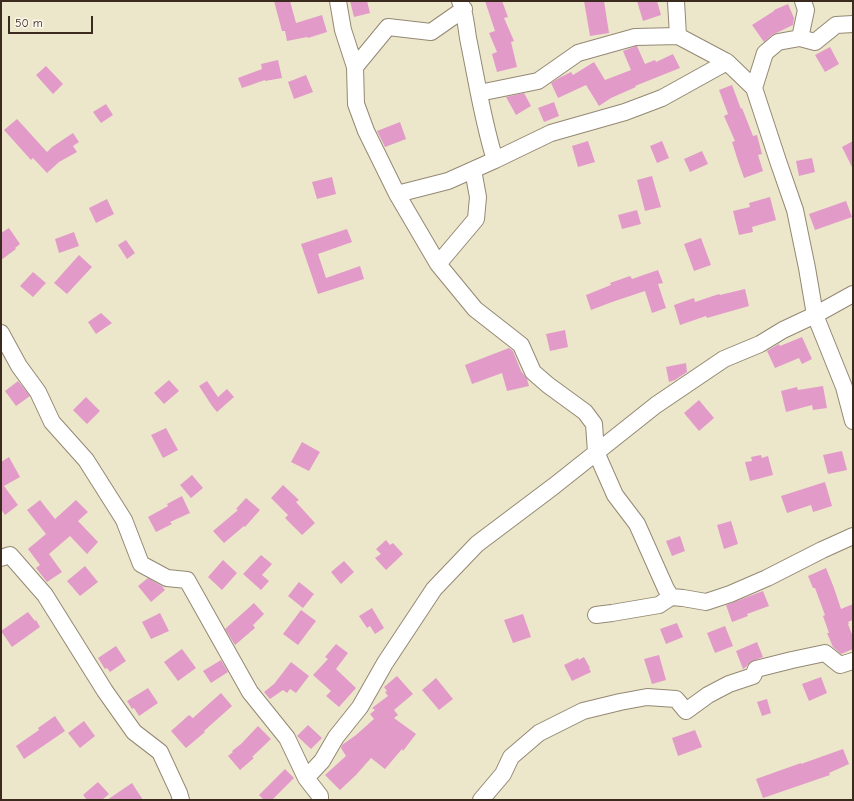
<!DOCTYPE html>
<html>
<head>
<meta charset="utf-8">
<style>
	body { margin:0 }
	#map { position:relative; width:854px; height:801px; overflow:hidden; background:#ece7ca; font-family:"Comic Neue",sans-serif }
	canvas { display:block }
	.frame { position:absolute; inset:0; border:2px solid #3b2a1e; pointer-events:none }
	.scale { position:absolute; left:8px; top:16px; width:85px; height:18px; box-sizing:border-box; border:2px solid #3b2a1e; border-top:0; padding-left:5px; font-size:12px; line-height:14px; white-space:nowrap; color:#3b2a1e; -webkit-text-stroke:3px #fbf7ec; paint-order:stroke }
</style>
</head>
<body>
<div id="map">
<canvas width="854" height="801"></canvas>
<div class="frame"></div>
<div class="scale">50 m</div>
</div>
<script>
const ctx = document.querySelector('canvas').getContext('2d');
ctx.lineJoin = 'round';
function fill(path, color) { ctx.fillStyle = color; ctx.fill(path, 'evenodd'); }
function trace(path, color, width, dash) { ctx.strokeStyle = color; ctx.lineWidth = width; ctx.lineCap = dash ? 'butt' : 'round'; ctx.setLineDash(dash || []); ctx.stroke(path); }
fill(new Path2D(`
	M274,1H290L296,23L322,15L327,32L308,38L307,37L287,41L285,31H282Z
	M350,1H367L370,13L354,17Z
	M485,1H502L508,17L504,18L514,41L511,42L517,67L497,72L492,54L497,52L489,33L495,31Z
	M584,1H604L609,33L590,36Z
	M637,1H657L661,15L643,21Z
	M788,4L794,18L793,25L772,35L764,42L752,25L774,11V10Z
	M636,46H637L645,64L655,60L656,62L673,54L680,68L635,86L636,87L611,98L599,106L586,85L558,98L551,83L559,78L571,72L573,75L594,62L605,80L631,70L623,51Z
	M830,47L839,64L825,72L815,55Z
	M278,60L282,78L265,81V80L242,88L238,78L262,69L261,64Z
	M46,66L63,84L53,94L36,75Z
	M306,75L313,92L294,99L288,82Z
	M732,85L741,109L742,108L753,136L757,135L762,154L758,155L763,171L744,178L738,161L732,142L735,141L724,116L728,114L719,90Z
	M524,93L531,106L516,115L506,97Z
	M554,102L559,116L544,122L538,108Z
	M106,104L113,115L101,123L93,112Z
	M17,119L47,152L52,147L73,133L79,142L73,146L77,152L59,162L47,173L33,158L31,160L4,130Z
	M400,122L406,139L385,147L377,131Z
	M588,141L595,162L578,167L572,146Z
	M662,141L669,158L657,163L650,146Z
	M853,141V169L842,147Z
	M702,151L708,164L690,172L684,159Z
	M812,158L815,172L799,176L796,161Z
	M652,176L661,207L645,211L637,180Z
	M332,177L336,194L317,199L312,182Z
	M770,197L776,220L752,227L753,232L739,235L733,211L750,207L749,203Z
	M107,199L114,214L96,223L89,208Z
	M846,201L852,217L815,230L809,214Z
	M637,210L641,224L622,229L618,215Z
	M9,228L20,244L15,248L16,249L1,260V233Z
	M347,229L352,242L318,254L326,278L360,266L364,279L318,294L301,244Z
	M74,232L79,246L59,253L55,239Z
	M701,238L711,265L694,271L684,244Z
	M126,240L135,253L127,259L118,245Z
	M79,255L92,267L67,294L54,283Z
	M658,270L663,283L658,284L666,308L652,313L645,291L612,302L591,310L586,295L611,285L610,283L630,276L632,279Z
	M33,272L46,283L33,297L20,286Z
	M745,289L749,306L707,318L706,316L680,325L674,305L694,298L695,302L719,294L720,295Z
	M101,313L112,323L96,334L88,322Z
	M565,330L568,347L550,351L546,334Z
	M802,337L812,359L802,364L799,358L775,368L767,351L779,344L780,346Z
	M509,348L513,351L521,371L527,379L529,386L507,391L502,373L472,384L465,365Z
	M686,363L687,372L675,380L669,382L666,367Z
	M169,380L179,391L164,404L154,393Z
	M18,381L30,396L16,406L5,391Z
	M207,381L218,397L227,389L234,397L217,412L212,406L199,386Z
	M823,386L827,408L813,410L812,405L786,412L781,391L797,387L798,390Z
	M86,397L100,411L87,424L73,410Z
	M699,400L714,418L699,431L684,413Z
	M166,428L178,450L163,458L151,435Z
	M302,442L320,452L309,471L291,462Z
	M842,451L847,470L828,474L823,455Z
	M761,455L762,458L768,456L773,475L750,481L745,462L752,461L751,457Z
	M9,457L20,477L4,486L18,505L5,515L1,509V462Z
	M192,475L203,488L191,498L180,485Z
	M825,482L832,506L813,512L811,505L787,513L781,496Z
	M283,485L299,500L296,502L315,523L302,535L285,518L288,515L271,498Z
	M182,496L190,513L170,522L172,524L156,532L148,517L168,506L167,504Z
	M246,498L260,510L245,527L244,526L224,543L213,531L238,510L236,509Z
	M40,500L55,519L76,500L88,512L78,521L98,542L87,554L70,536L49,554L62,572L47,582L36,568L40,565L28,549L46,534L27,510Z
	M731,521L738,544L724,549L717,525Z
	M680,536L685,551L672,556L666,541Z
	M386,540L390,545L393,543L403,554L386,570L375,558L381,554L376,549Z
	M261,555L272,564L262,575L269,581L261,590L243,574Z
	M223,560L237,573L222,590L208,577Z
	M344,561L354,572L341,584L331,572Z
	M85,566L98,582L80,596L67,581Z
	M826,568L834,588L841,609L853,604V620L848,622L849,624H848L853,637V649L841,654L833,647L827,633H829L823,616L825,615L815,588H813L808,576Z
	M148,578L162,586L165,590L151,602L138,586Z
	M299,582L314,594L303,608L288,596Z
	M763,591L769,606L747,614L748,616L732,622L726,605Z
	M254,603L264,614L253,625L255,628L235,645L225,629Z
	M372,608L384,628L375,634L370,626L367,628L359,616Z
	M301,610L316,621L298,645L283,634Z
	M28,612L35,621L36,620L40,627L12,647L1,631Z
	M160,613L169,631L151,639L142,622Z
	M523,614L531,637L513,643L504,620Z
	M677,623L683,637L666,644L660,629Z
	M725,626L733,646L715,653L707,633Z
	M757,642L763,657L750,662L746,667L743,669L736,651Z
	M336,644L348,653L336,669L356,688L339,707L326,696L331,691L313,675L328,659L325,657Z
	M116,646L126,661L110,672L107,668L105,669L98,658Z
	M182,649L196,668L178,681L164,662Z
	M659,655L666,680L652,684L644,659Z
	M584,657L590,668H589L591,672L572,681L564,665L578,658L579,660Z
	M221,660L228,672L211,683L203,671Z
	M291,662L309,676L296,693L290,689L287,693L283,690L270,699L264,692L274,684Z
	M397,676L413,694L394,710L398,715L394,718L416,734L403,751L402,749L385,769L371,758L356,775L340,790L325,775L346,756L341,748L342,745L356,735L374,719L370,714L375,710L372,708L388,696L385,692L387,691L384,687Z
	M821,677L827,693L809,701L802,684Z
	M436,678L453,699L439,710L422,690Z
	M148,688L158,703L139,716L134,708L132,709L127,701Z
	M221,693L232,706L204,731L205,732L186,748L171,731L189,715L193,718Z
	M767,699L771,713L762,716L757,702Z
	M55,716L65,731L24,759L16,746L39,730L38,728Z
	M84,721L95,736L80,748L68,733Z
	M308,725L322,738L311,749L297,736Z
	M258,726L271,739L252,757L254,758L240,770L228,756L233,752L232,751L241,744Z
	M695,730L702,747L678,756L672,738Z
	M843,749L849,764L829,773L830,775L763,798L756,779L801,763V764Z
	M285,769L294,778L272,800H264L259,795Z
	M98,782L109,794L102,800H87L83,795Z
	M132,783L143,800H107Z`), '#e29ac9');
const minor = new Path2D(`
	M338,1L343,30L355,67L356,104L366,131L397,194L448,181L495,160L551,133L625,112L662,98L727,62L754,88L778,161L795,210L807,268L815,315L844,387L853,421
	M460,1C466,14 466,29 469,43C477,82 483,122 495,160
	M676,1L678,36L727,62
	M800,38L815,42L836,25L853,24
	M355,67L388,27L431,32L464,9
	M754,88L765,53L778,42L800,38L806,10L803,1
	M479,93L538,81L578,53L635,37L678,36
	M473,170L478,197L476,219L438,264L475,309L521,345L533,372L548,385L585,412L594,424L596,452L615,495L637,524L666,589L671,597
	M397,194L438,264
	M1,333L19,366L38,392L52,422L86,460L124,520L141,564L167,578L187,580L250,692L287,738L306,778
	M1,558L10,555L45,595L105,691L134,732L160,752L179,793L181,800
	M596,615L612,613L659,605L671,597L683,598L706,602L730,594L767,578L822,550L853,536
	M320,800V796L306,778L322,761L336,737L360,707L385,663L434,589L477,544L554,486L656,405L724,359L760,344L783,330L815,315L853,294
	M481,800L503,774L511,757L539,733L583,711L620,702L647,697L676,699L686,711L708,695L729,684L753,676L756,669L792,660L825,653L840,665L853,661`);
trace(minor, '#948874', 18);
trace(minor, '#fff', 16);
</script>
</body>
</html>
